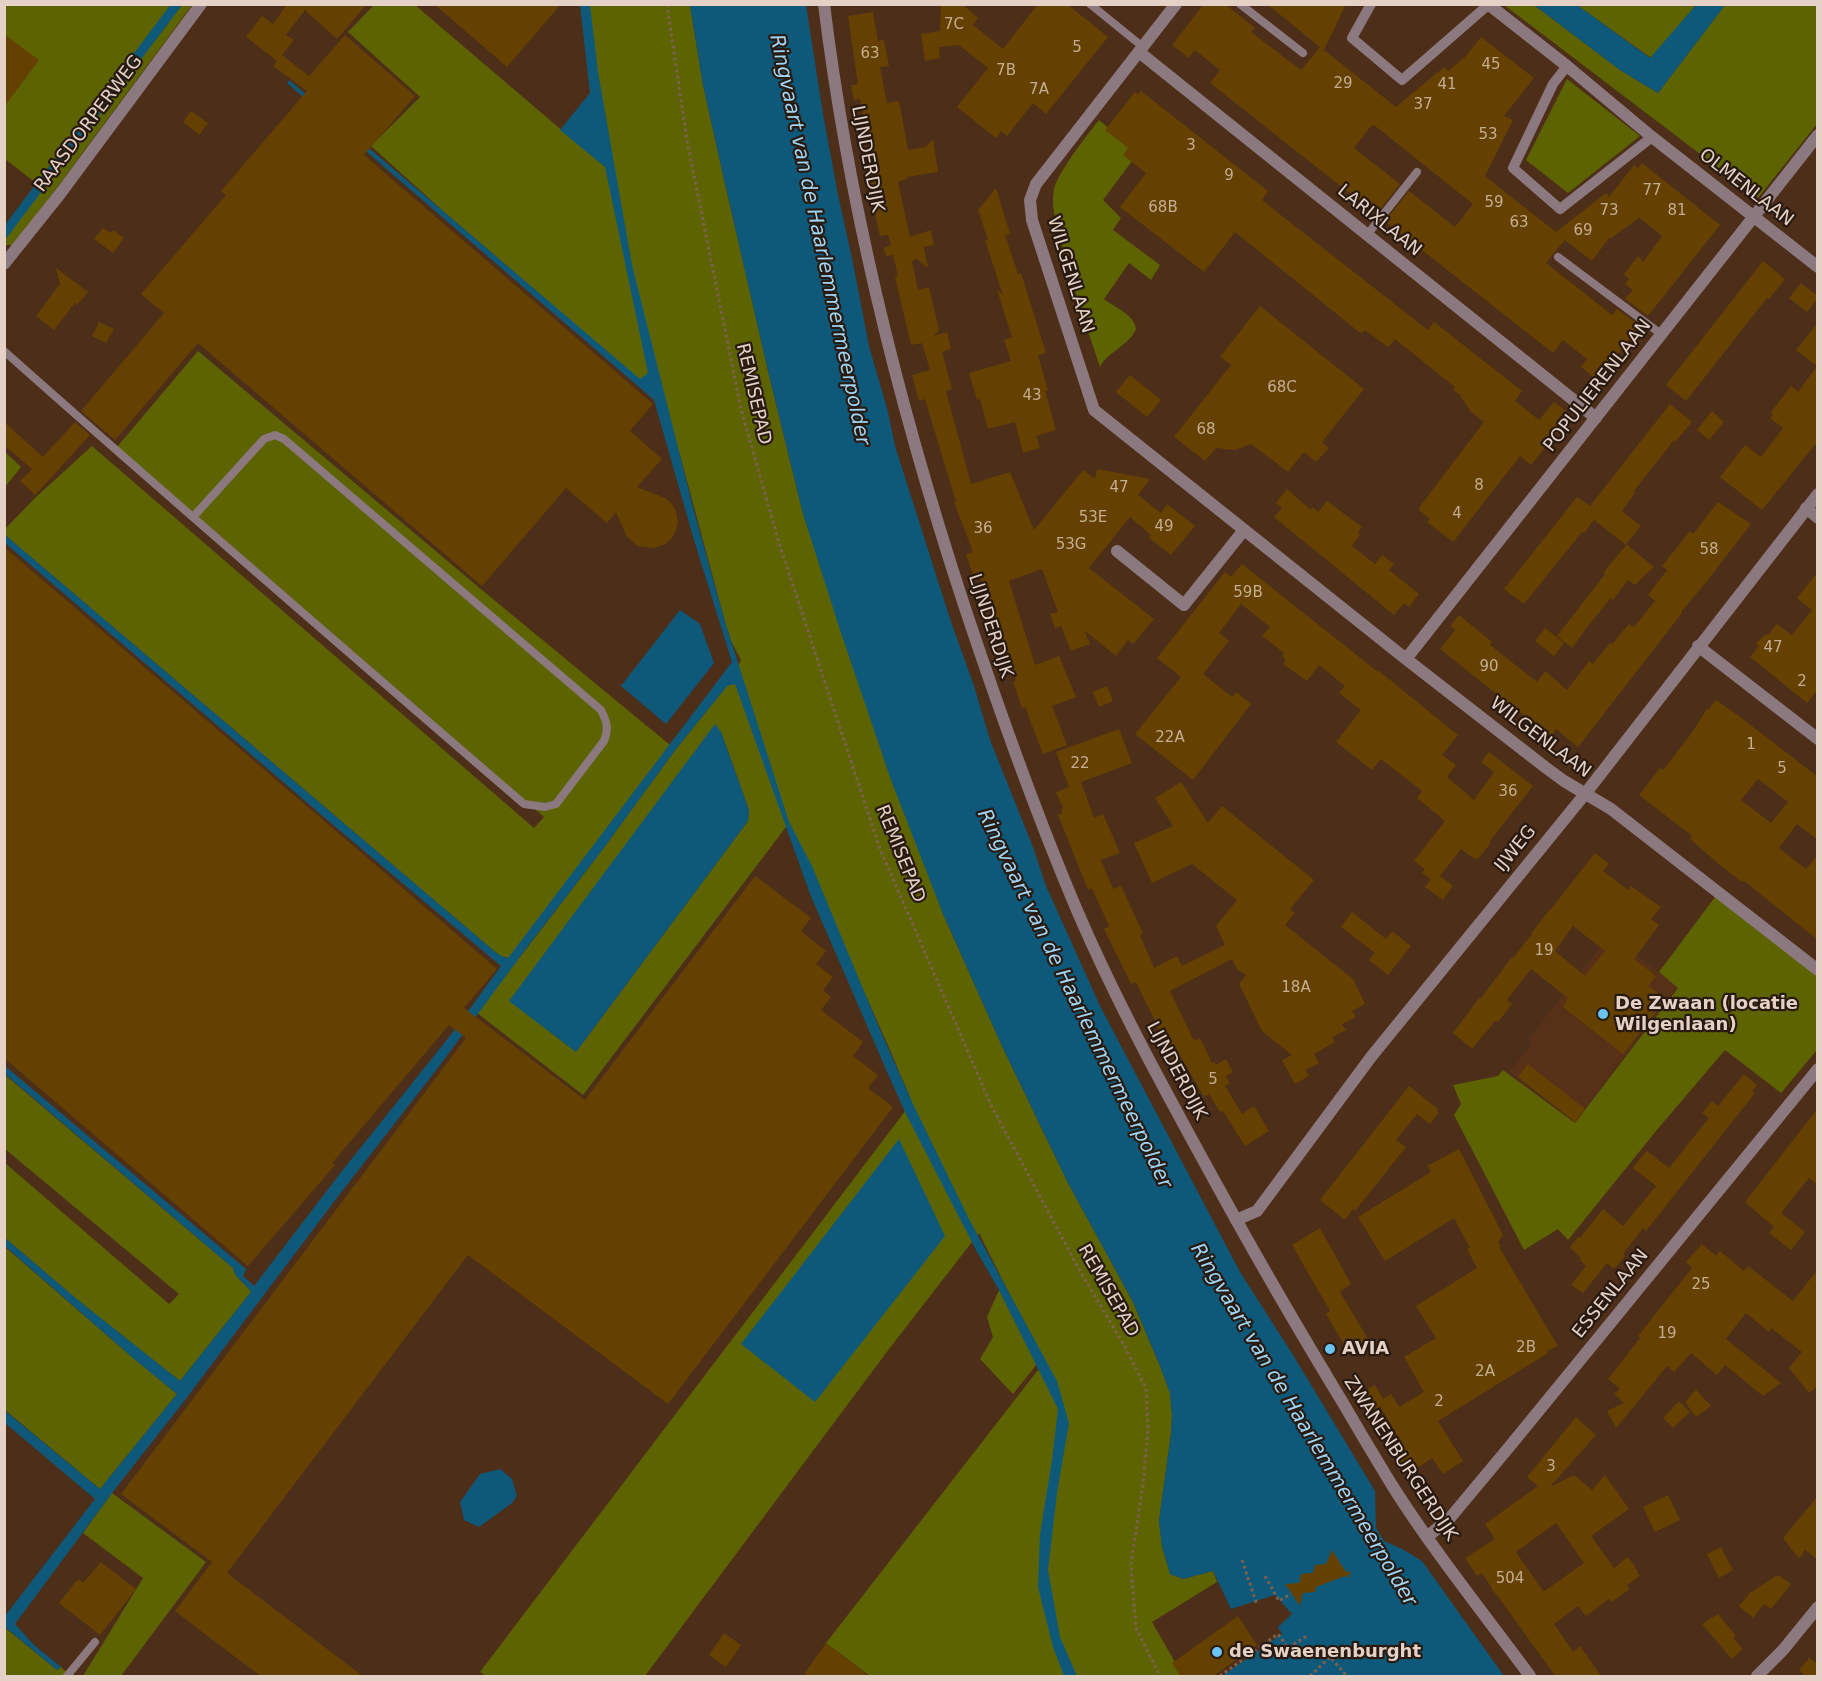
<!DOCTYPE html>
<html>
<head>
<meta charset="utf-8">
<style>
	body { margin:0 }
	#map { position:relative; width:1822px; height:1681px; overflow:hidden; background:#4d2e19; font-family:"DejaVu Sans",sans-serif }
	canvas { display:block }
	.frame { position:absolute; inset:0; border:6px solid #e5d1c5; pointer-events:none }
</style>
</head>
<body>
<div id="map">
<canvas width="1822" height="1681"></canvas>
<div class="frame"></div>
</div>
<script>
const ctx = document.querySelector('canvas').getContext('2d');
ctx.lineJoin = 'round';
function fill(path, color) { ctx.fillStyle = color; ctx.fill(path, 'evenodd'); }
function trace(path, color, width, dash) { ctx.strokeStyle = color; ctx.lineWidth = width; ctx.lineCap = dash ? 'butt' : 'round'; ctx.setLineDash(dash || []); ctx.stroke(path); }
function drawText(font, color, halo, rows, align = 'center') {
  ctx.font = font + ' "DejaVu Sans",sans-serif'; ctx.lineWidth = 4.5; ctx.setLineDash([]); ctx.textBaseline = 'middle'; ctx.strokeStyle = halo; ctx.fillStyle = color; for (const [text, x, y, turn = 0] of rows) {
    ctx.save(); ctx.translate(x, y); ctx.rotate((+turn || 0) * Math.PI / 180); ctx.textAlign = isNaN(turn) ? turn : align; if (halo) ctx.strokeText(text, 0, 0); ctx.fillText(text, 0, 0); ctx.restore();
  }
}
fill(new Path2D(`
	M1611,933L1677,987L1575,1122L1509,1072L1532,1044L1528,1040Z`), '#563117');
fill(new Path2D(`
	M4,5H171L37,184L5,159Z
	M182,5H192L50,197L12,245H5L4,240Z
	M374,5H415L612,173L584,5H690L703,85L723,175L769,375L803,514L943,914L1002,1046L1068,1183L1133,1302L1160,1366L1170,1393L1172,1415L1171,1434L1159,1521L1162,1546L1170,1574L1183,1579L1213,1571L1217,1582L1152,1622L1183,1676H870L826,1643L1045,1361L1005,1285L979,1233L889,1349L645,1676H486L480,1672L912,1102L890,1050L789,823L583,1095L477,1013L603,849L676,749L727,686L741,660L731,641L725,622L680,455L649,373L640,380L443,211L371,146L420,97L348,32ZM715,725L721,732L749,810L748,821L576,1052L510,1001Z
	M1504,5H1534L1620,70L1658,93L1725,5H1817V124L1758,198Z
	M1577,5H1696L1651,58Z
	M1567,79L1640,136L1568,193L1526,160Z
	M1099,120L1138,153L1103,200L1121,218L1113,230L1160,265L1151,280L1129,263L1104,299C1114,307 1135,315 1136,329C1129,346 1108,351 1100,367C1087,328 1073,288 1063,248C1058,229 1050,209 1054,189C1058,172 1087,135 1099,120Z
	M198,351L482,590L670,745L509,958L501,956L494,951L5,535V529L35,498L92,446L534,828L544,817L117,447Z
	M5,452L21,467L5,487Z
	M1715,897L1817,976V1050L1781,1093L1725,1050L1656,1131L1568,1240L1558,1229L1524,1250L1454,1115L1461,1104L1453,1085L1498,1076L1503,1070L1575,1123L1678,988L1659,972Z
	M4,1074L233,1268C235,1279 246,1283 251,1292L180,1381L79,1301L5,1238V1163L169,1304L179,1294L5,1149Z
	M4,1246L133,1358L177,1394L100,1489L5,1410Z
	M999,1290L1037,1364L1013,1394L980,1359L993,1337L987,1317Z
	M112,1493L206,1562L121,1676H83L143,1578L83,1533Z
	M4,1627L57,1670L61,1667L71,1676H5Z`), '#5d6301');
fill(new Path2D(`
	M171,4L182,5L5,240V225Z
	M580,5H590L598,72L632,265L694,511L725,622L789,822L812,866L878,1025L912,1102L969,1219L1057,1381L1069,1423L1057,1493L1048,1570L1060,1637L1077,1676H1064L1053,1647L1038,1587L1040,1534L1052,1460L1058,1409L999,1290L976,1250L905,1112L888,1074L810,894L735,684L727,686L676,749L603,849L528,946L437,1069L336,1199L185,1400L112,1493L15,1624L34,1645L61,1667L57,1670L5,1627V1616L95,1499L5,1423L4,1410L100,1489L177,1394L133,1358L5,1246V1238L79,1301L180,1381L251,1292C246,1283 235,1279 233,1268L5,1074V1066L246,1269L243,1276L254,1286L342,1171L453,1032L501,966L325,818L5,543V535L494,951L501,956L508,958L732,662L694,540L654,400L287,83L289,80L640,379L648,373L605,167L560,130L590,93Z
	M690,5H806L823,114L838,195L852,258L869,346L888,412L895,446L951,622L974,686L990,740L1033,847L1046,886L1100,1006L1240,1272L1293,1355L1375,1491L1376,1528L1384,1541L1402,1549L1422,1561L1504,1676H1222L1282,1634L1278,1627L1292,1614L1275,1595L1231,1609L1213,1571L1183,1579L1170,1574L1162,1546L1159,1521L1171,1434L1172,1415L1170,1393L1160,1366L1133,1302L1068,1183L1002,1046L943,914L891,780L841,633L803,514L769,375L723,175L703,85Z
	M1534,5H1577L1650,58L1696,5H1725L1658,93L1620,70Z
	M680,610L700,624L714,663L666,724L621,686Z
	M715,724L721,732L749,810L748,821L576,1052L509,1001Z
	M899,1139L945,1236L815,1402L741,1344Z
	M500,1469L512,1479L517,1496L512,1503L479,1527L464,1520L460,1502L480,1474Z`), '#0e597a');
fill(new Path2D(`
	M287,4H367L337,39L305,10L286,35L294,40L282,55L309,76L345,35L415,96L364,155L653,404L630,431L662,459L637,487L665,498L671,503L676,511L678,522L676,530L672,538L665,544L654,548L638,546L627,537L616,512L607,523L566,488L482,586L198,343L115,440L81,411L164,313L141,294L226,195L221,191L307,91L273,66L277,61L246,37L262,16L273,24Z
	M434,4H561L507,67Z
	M941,4H962L978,18L973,25L1003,49L1038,4H1067L1108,37L1046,114L1033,103L1007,136L1001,131L996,138L957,107L988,68L959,45L939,47L940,58L925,61L921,34L940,31Z
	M1204,4H1225L1255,28L1251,32L1301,70L1320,47L1267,4H1346L1324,50L1396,107L1444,67L1448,71L1466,56L1481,37L1534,78L1504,116L1513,120L1485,176L1510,196L1556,232L1606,193L1609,197L1634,165L1638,168L1642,163L1720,225L1648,316L1625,299L1633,290L1625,284L1629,279L1624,274L1638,256L1643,262L1662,236L1639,218L1610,239L1609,238L1592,261L1565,240L1554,253L1546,263L1612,315L1617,309L1640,326L1597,380L1581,367L1587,359L1563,340L1553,353L1385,221L1409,191L1455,227L1473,204L1374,125L1371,126L1354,148L1400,184L1376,214L1210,83L1220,70L1195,50L1189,58L1172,45Z
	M873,12L878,41L884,40L889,66L880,67L887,103L899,101L908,150L926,147L933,139L938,172L907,177V179L898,182L910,237L931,230L934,245L924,247L928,268L917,259L912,261L918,290L929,287L939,330L934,336L947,332L951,349L942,352L952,389L946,391L971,484L1010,472L1034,530L1083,470L1095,479L1097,469L1150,479L1138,495L1161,513L1167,504L1195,526L1171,555L1149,538L1151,535L1130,517L1089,568L1154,619L1133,644L1128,640L1116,656L1084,630L1090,644L1071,651L1061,626L1055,628L1050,614L1058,612L1042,569L1009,581L1035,665L1059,656L1076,697L1052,706L1067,745L1043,754L1025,707L1022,708L1013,682L1016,681L979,573L973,575L966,554L973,552L954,502H956L925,399L919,401L912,375L930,370L922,343L911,345L895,277L898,276L893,255L886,256L884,248L891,245L888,235L880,236L866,175L874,173L860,99L854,100L851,85L858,84L848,16Z
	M4,34L39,60L4,107Z
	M1141,91L1268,191L1262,200L1282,216L1428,330L1434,322L1522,391L1515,401L1539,420L1554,402L1565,410L1556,422L1561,427L1531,465L1520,456L1453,542L1427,522L1430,519L1418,509L1484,422L1471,412L1460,395L1453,390L1455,387L1395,339L1388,347L1365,330L1362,333L1359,332L1235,232L1204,272L1120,207L1146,173L1123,155L1128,148L1105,130L1135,92L1138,94Z
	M191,111L208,123L199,135L183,122Z
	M996,188L1010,234L1005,235L1018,274L1021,273L1046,353L1038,355L1048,391H1045L1056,430L1036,436L1040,448L1023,453L1015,422L988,429L980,399L977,400L969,373L1011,361L1004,340L1012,337L997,290L1003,295L985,240H988L978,210Z
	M103,228L111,233L113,230L124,238L113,253L94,239Z
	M1763,261L1785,279L1769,299L1767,298L1686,401L1666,385Z
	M56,268L88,292L77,305L75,303L74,304L54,330L36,316L60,284Z
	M1801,283L1818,296V298L1807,312L1789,298Z
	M1260,306L1364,389L1322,442L1329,448L1316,462L1304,452L1288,472L1251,444L1235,450L1216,448L1205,461L1174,437L1231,365L1220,357Z
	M99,322L114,329L106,343L92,336Z
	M1818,322V441L1762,510L1720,477L1745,445L1761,457L1783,428L1770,418L1773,414L1771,412L1791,386L1798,392L1817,366L1796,350Z
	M1130,375L1161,400L1147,417L1116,392Z
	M1670,404L1692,422L1676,441L1674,440L1657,462L1633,492L1635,493L1622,511L1641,526L1626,544L1654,567L1635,585L1628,580L1613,600L1611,598L1588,626L1572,648L1557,636L1596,586L1605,574L1604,572L1626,545L1594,520L1584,533L1582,532L1524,604L1504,589L1577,497L1590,506Z
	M1712,411L1724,422L1709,440L1697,430Z
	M4,422L43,457L75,422L90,435L35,495L20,481L32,469L4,445Z
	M1287,489L1311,510L1312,507L1318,512L1327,501L1362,527L1358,533L1360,535L1352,546L1375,564L1382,555L1394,564L1389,570L1419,594L1409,607L1404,603L1394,615L1274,517L1282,508L1276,503Z
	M1718,502L1751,524L1707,581L1681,612L1682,613L1578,747L1556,729L1551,737L1440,649L1455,630L1450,626L1459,615L1492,642L1490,645L1537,682L1545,671L1567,690L1589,661L1593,664L1610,643L1612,644L1629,624L1634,627L1655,601L1648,595L1667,570L1662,566L1690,531L1693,534Z
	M4,547L497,969L464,1008L585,1100L755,876L811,918L801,931L826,951L816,964L833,977L823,990L831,997L821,1010L863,1042L853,1056L878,1075L868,1088L893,1107L668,1404L468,1255L227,1573L364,1677H262L214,1641L175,1611L212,1562L121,1494L466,1038L449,1025L332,1163L335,1165L248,1266L4,1058Z
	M1242,564L1378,672L1379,671L1458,735L1442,755L1456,765L1447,777L1474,800L1494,772L1481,762L1489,752L1533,786L1490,841V844L1478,859L1473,858L1461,849L1440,876L1453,886L1443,900L1425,887L1431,879L1422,873L1425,869L1414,861L1445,821L1417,798L1422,791L1381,759L1372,770L1336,742L1361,710L1339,693L1345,686L1319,665L1307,681L1283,664L1286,660L1282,656L1284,653L1262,636L1270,627L1241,604L1219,633L1229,641L1203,674L1232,697L1236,692L1251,704L1193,780L1135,734L1181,677L1157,658L1225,572L1231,577Z
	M1818,572V689L1807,703L1750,657L1759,646L1756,643L1766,634L1768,635L1777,624L1792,635L1812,610L1797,598Z
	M1545,628L1564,643L1554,656L1535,641Z
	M1107,686L1113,701L1099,707L1093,692Z
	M1716,700L1739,716L1818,777V840L1797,824L1779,848L1806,869L1818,855V940L1744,881L1742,882L1720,865L1690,839L1692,836L1639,795L1660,768L1663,770L1691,734L1707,709L1708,710ZM1758,779L1788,802L1771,823L1741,800Z
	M1119,729L1132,763L1081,782L1094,818L1103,814L1120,853L1101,860L1113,889L1121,886L1143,933L1140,935L1154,968L1177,956L1182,966L1225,945L1216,926L1237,900L1192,864L1152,883L1134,843L1173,826L1155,798L1181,782L1208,823L1222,806L1314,880L1290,909L1295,913L1285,925L1353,979L1365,1004L1352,1011L1356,1017L1342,1024L1346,1030L1332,1037L1335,1042L1314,1054L1319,1063L1305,1070L1309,1076L1295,1084L1282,1060L1292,1055L1262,1031L1239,984L1246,975L1237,969L1232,959L1170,991L1194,1041L1200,1038L1212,1063L1215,1062L1216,1065L1226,1059L1233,1072L1226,1076L1230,1083L1225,1086L1242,1114L1254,1106L1269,1131L1245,1146L1223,1111L1220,1112L1209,1094L1204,1097L1181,1057L1174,1060L1136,982L1131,984L1104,929L1109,926L1092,888L1088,890L1058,815L1063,813L1061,809L1063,808L1056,792L1069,787L1056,752Z
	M1595,853L1609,864L1603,871L1628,890L1631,886L1661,907L1651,919L1659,925L1634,959L1656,976L1648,986L1666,999L1623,1054L1563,1007L1568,998L1531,969L1507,1000L1512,1004L1498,1022L1496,1020L1472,1049L1453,1033L1480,997L1481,998L1512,957L1513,958L1532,934L1531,933L1551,908V909ZM1573,926L1605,951L1585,976L1555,951Z
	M1352,912L1386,939L1392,931L1411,946L1388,975L1369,960L1375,953L1341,927Z
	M1528,1064L1585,1109L1575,1122L1518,1077Z
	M1744,1074L1757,1085L1752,1091L1755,1093L1646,1231L1643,1228L1623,1254L1625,1256L1614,1269L1607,1263L1583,1293L1571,1285L1586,1266L1580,1260L1581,1258L1570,1247L1578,1237L1580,1238L1603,1209L1623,1226L1656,1186L1633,1168L1642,1156L1647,1151L1669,1168L1709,1118L1702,1113L1712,1101L1718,1106Z
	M1409,1086L1438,1109V1114L1430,1124L1417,1114L1396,1140L1406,1147L1355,1211L1353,1209L1345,1220L1320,1200Z
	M1818,1108V1185L1809,1178L1781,1213L1805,1232L1791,1250L1769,1233L1774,1227L1745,1202Z
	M1459,1149L1503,1235L1498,1242L1501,1246L1499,1247L1558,1346L1547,1351L1548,1353L1438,1421L1463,1461L1443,1474L1432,1458L1408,1474L1393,1452L1403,1445L1380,1406L1373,1410L1362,1392L1375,1385L1383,1399L1391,1394L1399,1407L1424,1392L1404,1357L1436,1338L1416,1306L1477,1268L1467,1249L1470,1248L1454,1218L1385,1261L1358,1217L1431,1172L1427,1166Z
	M1320,1228L1351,1284L1340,1292L1368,1339L1348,1351L1326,1314L1330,1311L1292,1245Z
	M1702,1244L1716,1256L1720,1251L1744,1271L1748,1266L1793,1301L1818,1269V1386L1809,1393L1789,1368L1802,1352L1771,1328L1769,1332L1746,1313L1726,1339L1781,1383L1763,1396L1725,1365L1717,1375L1691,1353L1674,1372L1667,1366L1616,1428L1607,1411L1624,1403L1614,1394L1620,1389L1608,1379L1640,1338L1638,1336L1692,1268L1686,1262Z
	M1696,1390L1711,1406L1696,1417L1685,1402Z
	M1679,1401L1690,1412L1673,1428L1663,1418Z
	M1576,1417L1596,1435L1550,1487L1574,1475L1592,1490L1605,1475L1629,1509L1591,1536L1614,1568L1628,1557L1638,1571L1637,1572L1640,1576L1627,1585L1630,1589L1611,1602L1609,1599L1586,1616L1578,1606L1554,1624L1573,1652L1580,1646L1602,1677H1556L1497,1595L1492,1590V1588L1482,1573L1477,1576L1465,1558L1495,1539L1485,1524L1538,1486L1527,1477ZM1556,1523L1584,1563L1546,1590L1543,1591L1516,1552Z
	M1668,1495L1680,1520L1655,1532L1643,1507Z
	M1818,1496V1560L1805,1550L1799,1559L1783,1538Z
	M1721,1547L1733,1570L1719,1578L1707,1554Z
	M1332,1550L1346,1572L1350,1571L1351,1574L1348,1575L1350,1578L1345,1576L1316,1587L1315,1592L1303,1593L1300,1606L1285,1584L1299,1583L1301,1574L1313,1573L1315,1565L1326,1564Z
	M101,1562L136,1589L100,1635L59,1603L78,1579L83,1583Z
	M1776,1576H1780L1791,1584L1771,1609L1764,1604L1753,1618L1739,1606L1750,1593Z
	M1718,1614L1736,1636L1733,1638L1743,1649L1732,1659L1702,1624Z
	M1238,1616L1257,1645L1212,1677H1181L1172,1663Z
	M724,1633L741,1645L726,1667L709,1655Z
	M826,1643L870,1677H802Z
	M1809,1658L1818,1664V1677H1807L1799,1670Z`), '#654101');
trace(new Path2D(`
	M667,4L687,141L741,409L779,543L880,849L992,1107L1080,1271L1125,1347L1146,1388L1148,1429L1143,1484L1131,1564L1136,1628L1160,1676
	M1242,1560L1257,1605
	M1265,1576L1279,1601L1291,1594
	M1295,1657L1288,1648L1307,1636
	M1220,1676L1278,1634L1288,1648
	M1310,1676L1330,1657L1347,1676`), '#7c604e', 3, [3, 3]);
trace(new Path2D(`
	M1090,4L1143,47
	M1240,4L1303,53
	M1367,235L1417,172
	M1558,257L1661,334
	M4,351C176,504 350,654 524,804L545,807L556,804L604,741C609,728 607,722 601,710L284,439L275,435L264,439L193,517
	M67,1676L95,1642`), '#8b797f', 8);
trace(new Path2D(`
	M1371,4L1352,38L1402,80L1488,5
	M1567,66L1553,84L1513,168L1560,209L1652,137`), '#8b797f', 10);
trace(new Path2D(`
	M1176,4L1036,184L1030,200L1032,220L1094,410L1406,659L1545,767L1564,781L1611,809L1818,970
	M1488,4L1567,66L1652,137L1818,267
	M1139,52L1596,418
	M4,264L60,194L201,4
	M1806,508L1818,518
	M1117,551L1184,605L1244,530
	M1698,646L1818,739
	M1406,659L1818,135
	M1236,1220L1257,1211L1371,1057L1585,794L1818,494
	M1427,1537L1450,1518L1510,1446L1818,1069
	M1757,1676L1783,1650L1818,1607`), '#8b797f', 12);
trace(new Path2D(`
	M824,4C849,209 900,410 964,605C998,707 1034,809 1076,908C1117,1004 1168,1096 1218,1187C1258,1260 1300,1332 1343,1403C1360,1432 1377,1461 1395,1490C1436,1554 1485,1615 1530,1676`), '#8b797f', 12);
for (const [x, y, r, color] of [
	[1603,1014,6,"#6bc3f2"],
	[1330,1349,6,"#6bc3f2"],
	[1217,1652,6,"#6bc3f2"]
]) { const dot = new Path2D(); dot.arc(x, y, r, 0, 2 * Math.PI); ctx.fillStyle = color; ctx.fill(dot); trace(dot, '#281a11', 2); }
drawText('15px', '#c5ad94', null, [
	["7C",954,25],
	["5",1077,48],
	["63",870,54],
	["45",1491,65],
	["7B",1006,71],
	["29",1343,84],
	["41",1447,85],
	["7A",1039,90],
	["37",1423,105],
	["53",1488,135],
	["3",1191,146],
	["9",1229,176],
	["77",1652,191],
	["59",1494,203],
	["68B",1163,208],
	["73",1609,211],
	["81",1677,211],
	["63",1519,223],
	["69",1583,231],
	["68C",1282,388],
	["43",1032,396],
	["68",1206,430],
	["8",1479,486],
	["47",1119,488],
	["4",1457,514],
	["53E",1093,518],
	["49",1164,527],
	["36",983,529],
	["53G",1071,545],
	["58",1709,550],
	["59B",1248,593],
	["47",1773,648],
	["90",1489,667],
	["2",1802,682],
	["22A",1170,738],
	["1",1751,745],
	["22",1080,764],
	["5",1782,769],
	["36",1508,792],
	["19",1544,951],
	["18A",1296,988],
	["5",1213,1080],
	["25",1701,1285],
	["19",1667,1334],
	["2B",1526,1348],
	["2A",1485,1372],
	["2",1439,1402],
	["3",1551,1467],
	["504",1510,1579]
]);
drawText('18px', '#e5d1c5', '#281a11', [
	["RAASDORPERWEG",89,124,-53],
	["LIJNDERDIJK",867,159,79],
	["OLMENLAAN",1746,188,38],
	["LARIXLAAN",1379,221,39],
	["WILGENLAAN",1070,275,73],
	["POPULIERENLAAN",1598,386,-52],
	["REMISEPAD",753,394,77],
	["LIJNDERDIJK",990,626,72],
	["WILGENLAAN",1540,738,37],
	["IJWEG",1516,849,-51],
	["REMISEPAD",900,854,68],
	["LIJNDERDIJK",1176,1071,62],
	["REMISEPAD",1108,1291,60],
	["ESSENLAAN",1611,1294,-51],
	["ZWANENBURGERDIJK",1400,1459,57]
]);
drawText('bold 18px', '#e5d1c5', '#281a11', [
	["De Zwaan (locatie",1615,1004],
	["Wilgenlaan)",1615,1025],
	["AVIA",1342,1349],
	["de Swaenenburght",1229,1652]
], 'left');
drawText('italic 20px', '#a0d5f4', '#281a11', [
	["Ringvaart van de Haarlemmermeerpolder",819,240,78],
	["Ringvaart van de Haarlemmermeerpolder",1074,999,64],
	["Ringvaart van de Haarlemmermeerpolder",1303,1425,59]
]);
</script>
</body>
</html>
